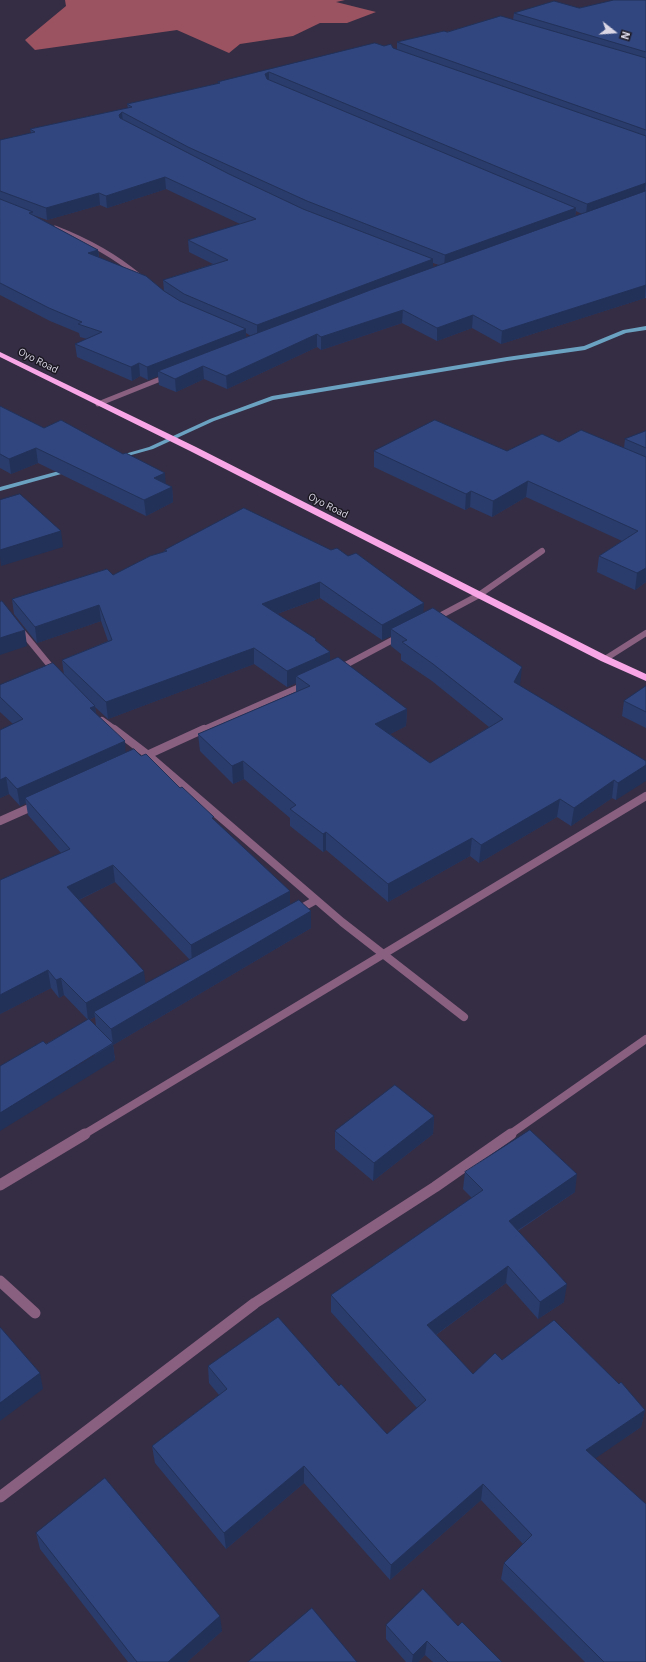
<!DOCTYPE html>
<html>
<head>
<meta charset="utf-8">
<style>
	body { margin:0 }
	#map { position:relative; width:646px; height:1662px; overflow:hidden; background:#352d44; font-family:"IBM Plex Sans",sans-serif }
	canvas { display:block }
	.north { position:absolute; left:594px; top:12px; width:40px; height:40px; -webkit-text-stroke:3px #1b1822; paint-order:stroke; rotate:107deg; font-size:11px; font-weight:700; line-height:16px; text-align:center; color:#dcd7e6 }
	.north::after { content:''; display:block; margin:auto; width:14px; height:18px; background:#dcd7e6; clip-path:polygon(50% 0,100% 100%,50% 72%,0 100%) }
</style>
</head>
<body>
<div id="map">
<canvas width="646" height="1662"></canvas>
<div class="north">N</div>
</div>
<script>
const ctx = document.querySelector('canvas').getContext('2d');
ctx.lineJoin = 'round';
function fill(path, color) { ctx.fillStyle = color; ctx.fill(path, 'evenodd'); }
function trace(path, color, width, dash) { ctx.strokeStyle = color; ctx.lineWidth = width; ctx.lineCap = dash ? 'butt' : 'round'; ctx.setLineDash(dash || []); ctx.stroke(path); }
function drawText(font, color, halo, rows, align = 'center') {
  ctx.font = font + ' "IBM Plex Sans",sans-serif'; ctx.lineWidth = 3; ctx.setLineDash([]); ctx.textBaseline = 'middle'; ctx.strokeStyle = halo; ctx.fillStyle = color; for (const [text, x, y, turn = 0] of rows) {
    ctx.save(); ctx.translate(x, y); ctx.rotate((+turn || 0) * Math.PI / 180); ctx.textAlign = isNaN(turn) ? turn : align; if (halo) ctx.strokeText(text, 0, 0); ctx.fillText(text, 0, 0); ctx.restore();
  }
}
fill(new Path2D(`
	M65,0H345L336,2L376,12L347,23H320L293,36L240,44L229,53L177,30L35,50L25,40L66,6Z`), '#9c5361');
fill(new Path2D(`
	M646,326V330L626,333L585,350L507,361L273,400L214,421L153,449L117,459L114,457L149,447L210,419L272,396L507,357L584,346L623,330Z
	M70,468L72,469V471L0,491V487Z`), '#6ba2c2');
trace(new Path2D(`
	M479,595L542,551`), '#8a6081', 6);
trace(new Path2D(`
	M83,1135L646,796`), '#8a6081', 8);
trace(new Path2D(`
	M0,1185L85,1134`), '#8a6081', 11);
trace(new Path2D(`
	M55,228C86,240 113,254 139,276
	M98,404L168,376`), '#8a6081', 5);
trace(new Path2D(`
	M434,619L479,595
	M19,628L56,673
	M605,659L646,633
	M338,669L400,636
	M102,720L116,730
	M202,730L306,684`), '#8a6081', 6);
trace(new Path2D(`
	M114,729L148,755L342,922L464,1017
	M145,756L204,729
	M0,821L36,805
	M296,911L316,900
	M509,1135L646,1039`), '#8a6081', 8);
trace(new Path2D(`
	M0,1281L35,1313
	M0,1497L255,1303L435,1187L511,1134`), '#8a6081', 11);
fill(new Path2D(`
	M0,352L196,447L609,657L646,674V681L601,661L190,451L0,357Z`), '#f8a6e6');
fill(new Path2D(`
	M646,0V298H645L501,344L472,328L437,341L402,323L321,350L317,347L227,389L204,379L176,392L159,385L158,376L148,380L140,376L132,381L77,357L75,344L87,339L80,337L79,333L50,321L0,295V140L31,133L30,129L128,108L127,104L218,84V82L375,43L397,50V42L447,32L513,20L514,13L579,8ZM166,189L240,224L188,240L189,252L213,264L163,280L164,291L99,257L98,250L33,215L47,220L100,205L107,208ZM576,211L582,214L575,216ZM433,263L439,265L433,267ZM246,333L251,336L246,337Z
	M0,406L44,428L172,487L173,502L146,516L38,463L11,474L0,468Z
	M646,431V582L635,590L597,572L599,556L622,541L526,497L492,517L470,507L465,510L374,467V451H507L559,442L624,448L625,439Z
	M244,508L423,613L520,685V686L646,761L616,800L612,798L571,826L557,817L479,863L470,856L388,902L326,850L323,852L290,826V818L244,779L233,784L200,751L198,734L296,692V683L287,687L254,664L108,719L95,707L96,714L126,753L141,756L180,788L290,891V904L311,911V928L113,1045L115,1060L46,1044L88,1020L64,995L59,998L51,988L0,1014V880L61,853L28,815L26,803L20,806L9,794L0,798L13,724L0,712V685L64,675L62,660L108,641L101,621L37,643L14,614L12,599L113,575L165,551V550ZM320,598L382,640L391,636V646L401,654V660L432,681L489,727L430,763L390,734L406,726L407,709L330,661L316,642V639L277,614ZM115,882L190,960L145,984L79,900ZM95,1017L96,1026L89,1020Z
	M646,686V728L622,716L624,701Z
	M434,1116L433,1134L373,1181L335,1149V1131Z
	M465,1172L575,1192L518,1231L564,1302L538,1319L506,1283L436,1335L473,1374L502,1360L645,1410L641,1427L595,1458L646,1662H585L501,1579L504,1563L523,1544L481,1500L390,1580L304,1483L226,1549L155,1463L152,1446L219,1395L209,1383L208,1366L339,1386L387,1434L417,1408L331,1312V1295L472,1198L463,1189Z
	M36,1533L222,1631L187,1662H128L40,1549Z
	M386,1625L458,1626L502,1662H433L425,1655L418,1662H406L386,1639Z`), '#2a3c6c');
fill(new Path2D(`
	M269,72V83L265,74Z
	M122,112L123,123L119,115Z
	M165,177L166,189L107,208L106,196Z
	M646,183L645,194L586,216L587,204Z
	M99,193L100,205L47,220L46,208Z
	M576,208L575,220L444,267L445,255Z
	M98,250L99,262L88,253Z
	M433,259V271L257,338V325Z
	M646,285L645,298L501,344L502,331Z
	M403,310L402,323L321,350V337Z
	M473,315L472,328L437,341V328Z
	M246,329V342L158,371V376L148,380L147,367Z
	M317,334V347L227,389L226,376Z
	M139,363L140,376L132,381L131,367Z
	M203,366L204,379L176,392L175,379Z
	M36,448L38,463L11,474L9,459Z
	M165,473L166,488L154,478Z
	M528,481L526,497L492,517L493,501Z
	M172,487L173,502L146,516L144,500Z
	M471,491L470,507L465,510L466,494Z
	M61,531L63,547L1,566L0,557V550Z
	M646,568V582L635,590L637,573Z
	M320,582V598L263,619L262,604Z
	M424,603L423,619L391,629V636L382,640V625Z
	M99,605L101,621L37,643L35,627Z
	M25,630L27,646L0,655V638Z
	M254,648V664L108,719L106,702Z
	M330,652V668L296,676V683L287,687V671Z
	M522,667L520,685L512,700L514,682Z
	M95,706L97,722L90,708Z
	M407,709L406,726L375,742V724Z
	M125,741L126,758L25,798L26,803L20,806L17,789Z
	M243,761L244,779L233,784L232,766Z
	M646,765V781L616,800L618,783Z
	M6,777L9,794L0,798V780Z
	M614,780L612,798L571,826L574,808Z
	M560,799L557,817L479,863L481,845Z
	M326,832V850L323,852V834Z
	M472,838L470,856L388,902V884Z
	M113,865L115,882L70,904L67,887Z
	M290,891V908L192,962L191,945Z
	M311,911V928L113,1045L115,1060L0,1131V1113L113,1044L111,1029Z
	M48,970L51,988L0,1014V995Z
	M144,971L146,988L94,1012L95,1017L88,1020L86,1003Z
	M61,978L64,995L59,998L56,980Z
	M434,1116L433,1134L373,1181L374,1163Z
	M577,1174L575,1192L506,1238L509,1221Z
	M508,1266L506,1283L426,1342L427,1325Z
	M567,1284L564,1302L538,1319L540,1302Z
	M40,1373L43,1389L0,1421V1403Z
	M645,1410L641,1427L583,1467L586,1450Z
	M304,1466V1483L226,1549L224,1533Z
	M483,1484L481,1500L390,1580L391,1565Z
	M220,1616L222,1631L187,1662H168Z
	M427,1641L425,1655L418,1662H412L413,1655Z`), '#223158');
const building = new Path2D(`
	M614,0H646V52L514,13L554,1L579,8Z
	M501,16L646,58V130L397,42L444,31L447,32Z
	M375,43L384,46L391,44L393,48L646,136V183L587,204L269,72L265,74L267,79L576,208L445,255L307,201L188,147L122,112L119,115L120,118L229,174L303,209L433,259L257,325L184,294L163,280L228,260L188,240L256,219L165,177L106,196L99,193L46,208L0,191V140L35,132L30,129L132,107L127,104L220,83L218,82Z
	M646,191V285L502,331L473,315L437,328L403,310L321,337L317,334L226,376L203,366L175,379L158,371L373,289Z
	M0,199L33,212L29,213L98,250L88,253L146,276L164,291L180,301L246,329L147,367L139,363L131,367L75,344L102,332L78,324L82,322L49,308L0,283Z
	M0,406L44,428L61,420L123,454L126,453L165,473L154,478L172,487L144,500L36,448L9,459L0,454Z
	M435,420L507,451L542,434L559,442L581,430L646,457V568L637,573L599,556L638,531L528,481L493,501L471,491L466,494L374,451Z
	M646,431V448L625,439Z
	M20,494L61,531L0,550V500Z
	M244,508L331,550L337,548L348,556L356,553L424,603L382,625L320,582L262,604L316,639L315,640L330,652L287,671L254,648L106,702L62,660L112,640L99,605L35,627L12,599L107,569L113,575L150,556L167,551L165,550Z
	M2,601L25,630L0,638V602Z
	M433,608L522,667L514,682L646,761V765L618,783L614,780L574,808L560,799L481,845L472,838L388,884L326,832L323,834L290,809L296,805L243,761L232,766L198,734L310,686L296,676L338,657L407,709L375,724L430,763L503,719L433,664L402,642L407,640L391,629Z
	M53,663L95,706L90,708L125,741L17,789L6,777L0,780V730L23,719L0,697V685Z
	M646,686V712L624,701Z
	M134,749L141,756L146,754L180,788L182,787L214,817L212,818L290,891L191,945L113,865L67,887L144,971L86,1003L61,978L56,980L48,970L0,995V880L70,849L25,798Z
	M299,900L311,911L111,1029L94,1012Z
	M89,1019L113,1043L0,1113V1066L43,1041L46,1044Z
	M395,1085L434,1116L374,1163L335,1131Z
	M530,1130L577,1174L509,1221L567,1284L540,1302L508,1266L427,1325L473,1374L495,1353L502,1360L554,1320L619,1384L621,1382L645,1410L586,1450L646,1504V1662H604L504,1563L532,1535L483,1484L391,1565L304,1466L224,1533L152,1446L227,1389L208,1366L278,1317L339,1386L341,1384L387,1434L426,1400L331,1295L483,1190L465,1172Z
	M0,1327L40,1373L0,1403Z
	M105,1478L220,1616L168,1662H137L36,1533Z
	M423,1589L458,1626L462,1622L502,1662H448L427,1641L413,1655L386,1625Z
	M312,1608L357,1662H248Z`);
fill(building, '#31467e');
trace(building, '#223158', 1);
drawText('10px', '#dcd7e6', '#1b1822', [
	["Oyo Road",38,361,27],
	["Oyo Road",328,506,27]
]);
</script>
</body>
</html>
